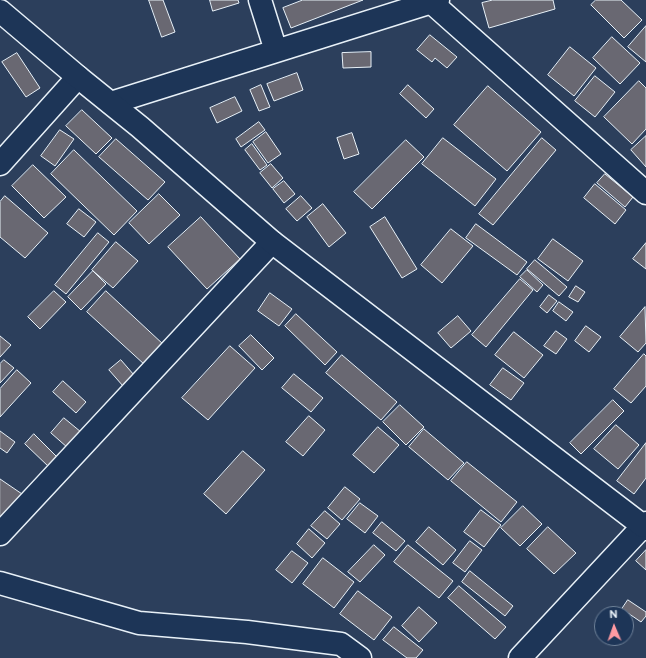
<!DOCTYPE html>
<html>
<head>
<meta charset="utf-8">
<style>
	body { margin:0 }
	#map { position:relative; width:646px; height:658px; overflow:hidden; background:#2c3f5c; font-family:"Balsamiq Sans",sans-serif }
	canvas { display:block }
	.north { position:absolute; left:594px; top:606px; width:40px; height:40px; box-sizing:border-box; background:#1d3557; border:1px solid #6e8097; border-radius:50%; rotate:358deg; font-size:11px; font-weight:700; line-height:16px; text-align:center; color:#e8f1f8 }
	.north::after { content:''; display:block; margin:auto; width:14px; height:18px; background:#ff9aa2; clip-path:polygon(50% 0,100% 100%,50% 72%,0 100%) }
</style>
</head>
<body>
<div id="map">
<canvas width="646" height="658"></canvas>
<div class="north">N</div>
</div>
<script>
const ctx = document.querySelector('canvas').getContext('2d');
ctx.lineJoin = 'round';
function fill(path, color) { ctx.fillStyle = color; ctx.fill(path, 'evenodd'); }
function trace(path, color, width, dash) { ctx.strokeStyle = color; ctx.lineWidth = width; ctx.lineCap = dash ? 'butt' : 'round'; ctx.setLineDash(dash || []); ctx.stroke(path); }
const building = new Path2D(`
	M149,0H163L175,32L162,37Z
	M210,0H238L239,3L213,11Z
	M303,0H363L291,28L283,8Z
	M493,0H553L555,9L489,28L482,3Z
	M596,0H621L642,20L624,38L591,5Z
	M646,26V62L628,47Z
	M430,35L457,57L447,68L435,58L432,62L417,50Z
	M612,37L640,63L620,84L593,58Z
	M570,47L596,68L574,96L548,75Z
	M371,52V67L343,68L342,53Z
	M17,53L40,88L26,97L2,62Z
	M297,73L303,90L274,101L267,84Z
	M595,76L615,92L595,117L575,101Z
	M639,81L646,88V129L632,144L604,117Z
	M261,85L270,107L259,111L250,90Z
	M408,85L434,109L426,118L400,94Z
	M488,86L541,132L507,171L454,125Z
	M235,97L242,111L217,123L210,108Z
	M82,110L112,138L96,154L66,126Z
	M259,122L265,130L241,147L236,139Z
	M60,130L74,139L55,166L41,156Z
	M266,132L281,154L268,163L253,142Z
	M352,133L359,154L344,159L337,138Z
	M646,136V167L631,150Z
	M443,138L496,179L475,206L422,164Z
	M542,138L556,150L493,225L479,214Z
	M116,139L165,182L148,200L99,157Z
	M406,140L424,157L372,209L354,192Z
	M252,144L267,165L260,170L245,150Z
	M74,150L137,211L114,235L51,174Z
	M271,164L283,178L272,188L260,173Z
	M33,165L66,197L44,218L12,186Z
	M605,174L633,197L625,207L597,183Z
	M284,181L295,194L284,203L273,189Z
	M595,184L626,210L615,224L584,198Z
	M159,194L180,215L149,244L129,223Z
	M5,196L48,233L25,258L0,237V202Z
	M301,196L312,208L297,221L286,209Z
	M323,204L346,233L329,247L307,217Z
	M79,209L96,222L84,237L67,224Z
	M201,217L240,259L207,289L168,247Z
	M385,217L417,269L402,278L370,227Z
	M476,224L527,262L517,275L466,238Z
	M451,229L473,246L442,283L421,265Z
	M98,233L109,242L66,294L55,285Z
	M553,239L583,261L568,281L538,259Z
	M116,242L138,261L113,288L92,270Z
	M646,243V269L633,259Z
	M535,260L567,287L559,296L527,269Z
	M527,270L543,285L537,292L520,277Z
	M93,271L106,284L81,310L68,297Z
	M520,279L533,290L486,347L472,335Z
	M576,286L585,292L578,302L569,297Z
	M54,291L66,302L40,329L28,317Z
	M106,291L164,345L145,365L87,312Z
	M270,293L292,309L279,326L258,311Z
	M549,295L557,301L547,313L540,307Z
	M559,302L573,312L566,321L553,311Z
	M645,307L646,343L638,352L620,337Z
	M296,314L337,352L325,365L285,326Z
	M458,316L471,331L451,348L438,333Z
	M586,326L601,337L589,352L575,341Z
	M556,331L567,339L556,354L544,346Z
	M514,332L543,355L524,378L495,355Z
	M251,335L274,358L262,370L239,346Z
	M0,336L11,345L0,357Z
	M230,346L255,368L208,420L182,398Z
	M644,354L646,356V386L631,403L614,389Z
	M342,355L397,402L381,420L326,373Z
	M4,360L14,368L0,383V364Z
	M121,360L134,375L123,386L109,370Z
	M503,368L524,383L511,400L490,385Z
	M17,370L31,383L0,417V389Z
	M294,374L323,398L311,412L282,388Z
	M63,381L86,402L76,413L53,392Z
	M613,400L624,411L581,454L570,443Z
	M400,405L424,427L406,445L383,422Z
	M309,416L325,430L303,456L286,442Z
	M64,418L81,432L68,448L51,433Z
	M616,425L639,445L618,469L594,449Z
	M378,427L399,445L374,473L353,455Z
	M424,429L464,463L448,480L409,447Z
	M0,431L15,442L7,453L0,448Z
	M34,434L59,459L50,468L25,444Z
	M646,443V478L634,494L617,481Z
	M243,451L265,470L226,514L204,494Z
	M467,462L517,502L501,522L451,481Z
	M0,479L25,496L8,523L0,518Z
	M345,487L360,499L342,520L328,508Z
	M360,503L378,516L365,533L347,519Z
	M523,506L542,524L520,546L501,528Z
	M481,510L501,525L484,547L464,532Z
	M325,511L340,524L327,539L311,526Z
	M382,522L405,541L396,551L373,533Z
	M429,527L456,550L443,565L416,542Z
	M548,527L576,553L554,574L527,549Z
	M309,529L325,543L312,558L297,544Z
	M470,541L482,550L465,572L453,563Z
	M374,545L385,555L360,582L348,572Z
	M408,545L453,581L439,598L394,562Z
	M646,550V570L636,561Z
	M292,551L308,563L292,583L276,570Z
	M323,558L354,582L334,608L303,584Z
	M470,571L513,606L505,616L462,582Z
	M459,586L506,627L495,639L448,598Z
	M358,591L392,617L374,640L340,614Z
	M628,600L646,612V616L641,622L622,609Z
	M419,607L437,623L419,642L402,626Z
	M394,627L423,650L416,658H407L383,640Z`);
fill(building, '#696872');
trace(building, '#e8f1f8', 1);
const minor = new Path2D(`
	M260,0L276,51
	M431,2L646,193
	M111,103L438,0
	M0,164L78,77
	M0,534L272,242
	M0,583L139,623L247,632L341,644L360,658
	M520,658L643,526L646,529`);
const tertiary = new Path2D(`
	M0,11L78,77L140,127L272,242L643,526L646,523`);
trace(minor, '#e8f1f8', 25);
trace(tertiary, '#e8f1f8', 25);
trace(minor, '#1d3557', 22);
trace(tertiary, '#1d3557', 22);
</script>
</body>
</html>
